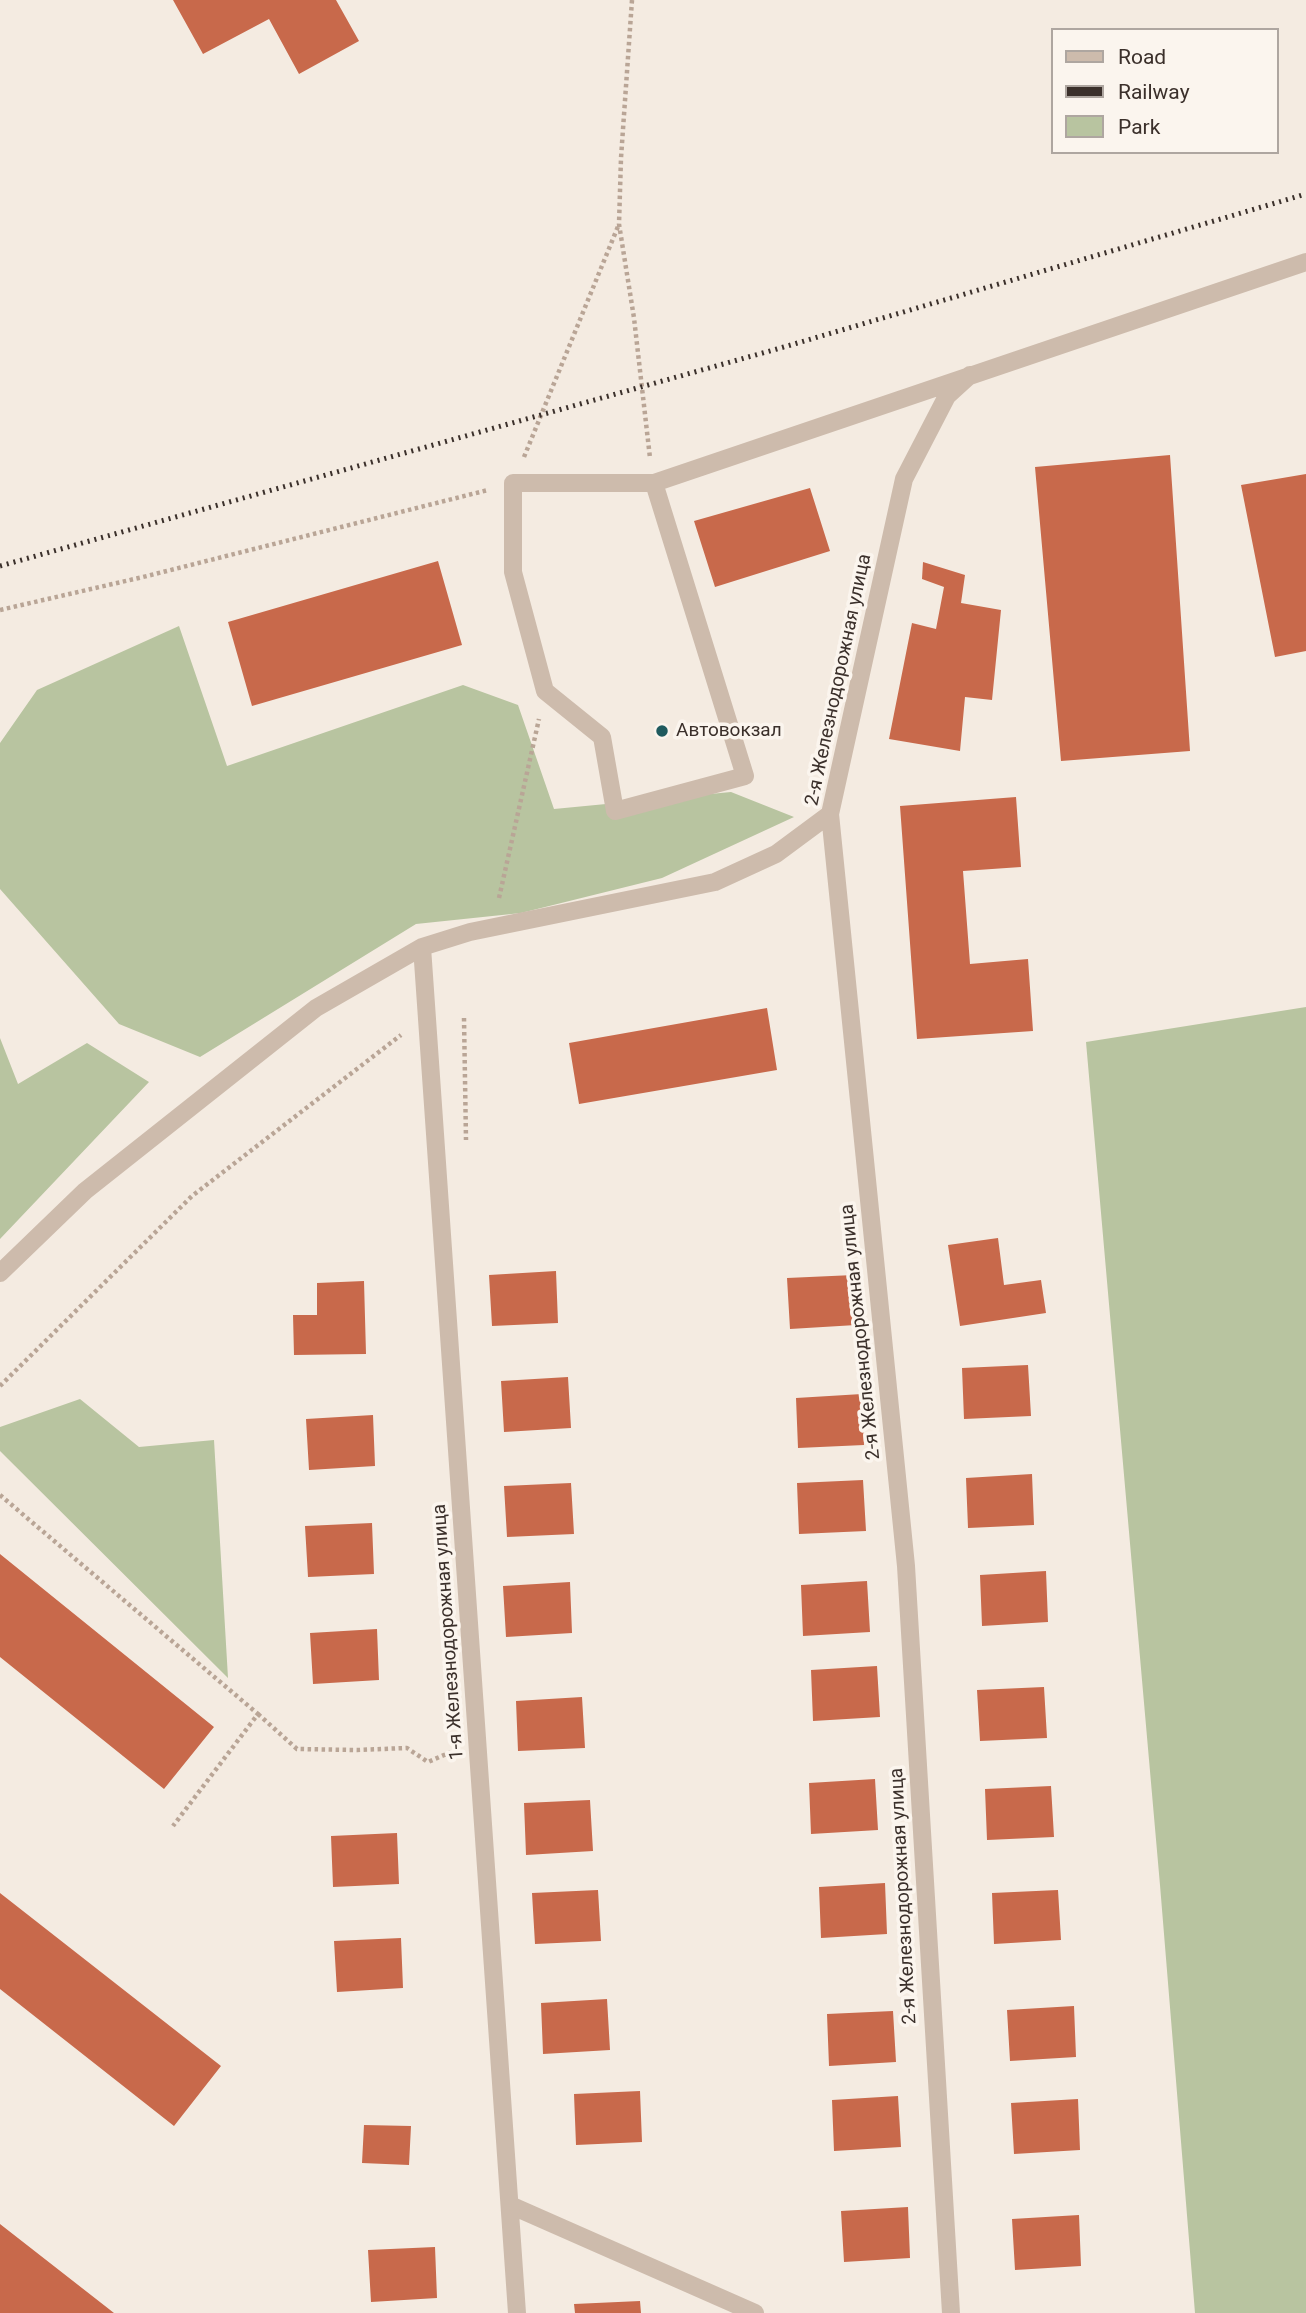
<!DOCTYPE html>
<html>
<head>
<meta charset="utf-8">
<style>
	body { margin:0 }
	#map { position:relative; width:1306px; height:2313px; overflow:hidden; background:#f4ebe1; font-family:Roboto,sans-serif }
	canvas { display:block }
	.legend { position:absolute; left:1051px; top:28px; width:228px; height:126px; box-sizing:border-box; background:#fbf5ee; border:2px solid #aea6a0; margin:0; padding:9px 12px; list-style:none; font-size:21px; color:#3b302b }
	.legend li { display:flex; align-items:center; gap:14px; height:35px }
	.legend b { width:35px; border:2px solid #aea6a0 }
</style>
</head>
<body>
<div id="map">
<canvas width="1306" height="2313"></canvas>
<ul class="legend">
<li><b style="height:9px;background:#cdbbac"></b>Road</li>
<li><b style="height:9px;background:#3b302b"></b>Railway</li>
<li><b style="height:19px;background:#b8c4a0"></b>Park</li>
</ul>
</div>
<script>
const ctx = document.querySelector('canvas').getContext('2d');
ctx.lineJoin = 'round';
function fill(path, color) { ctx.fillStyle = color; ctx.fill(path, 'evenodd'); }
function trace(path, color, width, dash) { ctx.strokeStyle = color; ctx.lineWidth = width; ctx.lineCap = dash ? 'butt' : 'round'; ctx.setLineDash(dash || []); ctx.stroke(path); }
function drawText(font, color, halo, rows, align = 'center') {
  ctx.font = font + ' Roboto,sans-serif'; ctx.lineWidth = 7; ctx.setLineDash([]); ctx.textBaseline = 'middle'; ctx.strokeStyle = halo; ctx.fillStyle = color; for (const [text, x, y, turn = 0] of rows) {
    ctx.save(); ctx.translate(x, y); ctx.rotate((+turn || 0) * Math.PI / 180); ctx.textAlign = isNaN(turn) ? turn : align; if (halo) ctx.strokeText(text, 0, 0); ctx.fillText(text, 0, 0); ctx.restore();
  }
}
fill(new Path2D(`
	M179,626L227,766L463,685L518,705L554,809L731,792L794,817L662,878L521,913L416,924L200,1057L119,1024L0,889V743L37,690Z
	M1306,1007V2313H1195L1160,1885L1086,1042Z
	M0,1038L18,1084L87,1043L149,1082L0,1239Z
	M80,1399L139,1447L214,1440L228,1678L0,1451V1427Z`), '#b8c4a0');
fill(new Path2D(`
	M173,0H336L359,41L299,74L269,19L203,54Z
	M1170,455L1190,751L1061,761L1035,467Z
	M1306,474V651L1275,657L1241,485Z
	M810,488L830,551L715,587L694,521Z
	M438,561L462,645L252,706L228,622Z
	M923,562L965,575L961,603L1001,610L992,700L965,697L960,751L889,739L912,623L936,629L944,587L922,579Z
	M1016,797L1021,867L963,871L970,964L1028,959L1033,1031L917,1039L900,806Z
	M767,1008L777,1070L579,1104L569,1043Z
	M998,1238L1004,1285L1041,1280L1046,1313L960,1326L948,1245Z
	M556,1271L558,1323L492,1326L489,1275Z
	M854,1275L856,1325L790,1329L787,1278Z
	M364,1281L366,1354L294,1355L293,1315H317V1283Z
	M1028,1365L1031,1416L964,1419L962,1368Z
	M568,1377L571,1428L504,1432L501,1381Z
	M862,1394L864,1445L798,1448L796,1398Z
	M373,1415L375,1466L309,1470L306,1419Z
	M1032,1474L1034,1525L968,1528L966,1478Z
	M863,1480L866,1531L799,1534L797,1483Z
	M571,1483L574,1534L507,1537L504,1486Z
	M372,1523L374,1574L308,1577L305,1526Z
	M0,1554L214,1727L164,1789L0,1657Z
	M1046,1571L1048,1622L982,1626L980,1575Z
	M867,1581L870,1632L803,1636L801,1585Z
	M570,1582L572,1633L506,1637L503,1586Z
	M377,1629L379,1680L313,1684L310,1633Z
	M877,1666L880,1717L813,1721L811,1670Z
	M1044,1687L1047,1738L980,1741L977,1690Z
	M582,1697L585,1748L518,1751L516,1701Z
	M875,1779L878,1830L811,1834L809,1783Z
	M1051,1786L1054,1837L987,1840L985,1789Z
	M590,1800L593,1851L526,1855L524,1803Z
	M397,1833L399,1884L333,1887L331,1836Z
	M885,1883L887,1934L821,1938L819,1887Z
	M598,1890L601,1941L535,1944L532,1893Z
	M1058,1890L1061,1940L994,1944L992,1893Z
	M0,1893L221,2066L174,2126L0,1989Z
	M401,1938L403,1988L337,1992L334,1941Z
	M607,1999L610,2050L543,2054L541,2003Z
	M1074,2006L1076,2057L1010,2061L1007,2010Z
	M893,2011L896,2062L829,2066L827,2014Z
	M640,2091L642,2142L576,2145L574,2094Z
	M898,2096L901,2147L834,2151L832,2100Z
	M1078,2099L1080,2150L1014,2154L1011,2103Z
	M364,2125L411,2126L409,2165L362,2163Z
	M908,2207L910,2258L844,2262L841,2211Z
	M1079,2215L1081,2266L1015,2270L1012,2219Z
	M0,2224L114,2313H0Z
	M435,2247L437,2298L371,2302L368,2250Z
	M640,2301L641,2313H575L574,2304Z`), '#c8694b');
trace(new Path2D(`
	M632,0L621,158L619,224L634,318L650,458
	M524,457L619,224
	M0,610L143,577L488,490
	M499,898L539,719
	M464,1018L466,1140
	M0,1386L192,1196L401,1035
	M0,1495L258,1714L173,1826
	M258,1714L297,1749L357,1750L407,1748L428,1762L451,1752`), '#b9a596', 4.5, [3.5, 3.5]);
trace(new Path2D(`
	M654,483L745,776L615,811L602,737L545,691L513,572V483H654L1306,262
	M422,947L517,2313
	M0,1273L85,1191L316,1008L422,947L470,932L715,882L776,854L830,814
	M510,2205L755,2313
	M951,2313L906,1566L830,814L904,479L947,396L970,375`), '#cdbbac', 18);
trace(new Path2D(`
	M0,566L777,349L1306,194`), '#3b302b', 5, [2, 5]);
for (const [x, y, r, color] of [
	[662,731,7,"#1f5a5e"]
]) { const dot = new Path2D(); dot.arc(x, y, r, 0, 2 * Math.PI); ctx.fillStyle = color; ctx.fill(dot); trace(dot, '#fbf5ee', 2.5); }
drawText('19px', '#3b302b', '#fbf5ee', [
	["2-я Железнодорожная улица",839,680,-78],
	["2-я Железнодорожная улица",861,1332,-96],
	["1-я Железнодорожная улица",449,1632,-94],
	["2-я Железнодорожная улица",904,1896,-93]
]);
drawText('19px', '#3b302b', '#fbf5ee', [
	["Автовокзал",676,731]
], 'left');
</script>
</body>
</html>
